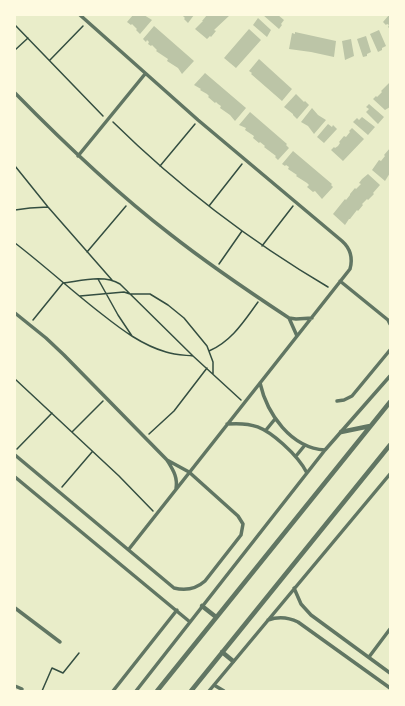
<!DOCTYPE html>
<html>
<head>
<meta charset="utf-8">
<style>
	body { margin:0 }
	#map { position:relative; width:405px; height:706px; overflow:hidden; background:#e9edc9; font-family:Karla,sans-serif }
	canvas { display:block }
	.frame { position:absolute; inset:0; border:16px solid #fefae0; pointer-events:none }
</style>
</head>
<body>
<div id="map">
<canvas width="405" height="706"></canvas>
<div class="frame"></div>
</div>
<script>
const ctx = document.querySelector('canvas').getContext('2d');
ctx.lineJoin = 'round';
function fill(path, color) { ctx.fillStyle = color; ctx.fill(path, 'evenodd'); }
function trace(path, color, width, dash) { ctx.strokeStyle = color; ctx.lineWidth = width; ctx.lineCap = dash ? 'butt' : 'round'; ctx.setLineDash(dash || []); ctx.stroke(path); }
fill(new Path2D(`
	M133,15H144L152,20L140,34L136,30L137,29L132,24L131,25L127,22Z
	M182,15H194L188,23L184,19L185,18Z
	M207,15H230L214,30L216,31L211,37L210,36L207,39L195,29L203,21H202Z
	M263,15H278L284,20L281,24L282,25L279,29Z
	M389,15H390V29L388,27L389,25L387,24L386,25L383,22Z
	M258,18L271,30L267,37L253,25Z
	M154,26L194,61L182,74L178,68L167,61L168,59L156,51L157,50L152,45L151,46L148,44L149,42L147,40L146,42L143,39Z
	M249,29L261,40L236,68L224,58Z
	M379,30L386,46L382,48V50L378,52L370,34Z
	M295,32L336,41L334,57L311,52L289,49L292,33L295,34Z
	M366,36L371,52L367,54V56L363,57L357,39Z
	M351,39L354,56L345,60L342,41Z
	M259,59L292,89L282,101L251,74L252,73L249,71Z
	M205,73L246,108L235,121L230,115L220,108L221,106L218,104L216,102L215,103L208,97L209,96L207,94L200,90L201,89L194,85Z
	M390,82V107L385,110L373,99L376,96L377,97L382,92L381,91Z
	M296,94L304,102L305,101L309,105L297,119L293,115V114L284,107Z
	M369,104L384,117L378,124L366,112L369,109L366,107Z
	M312,108L318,115L326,120L314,134L308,126L301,122Z
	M250,112L287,144L286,145L289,148L278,160L275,157L276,156L264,147L265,146L260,142L259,143L253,138L254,136L245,130L246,128L239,125Z
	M362,117L375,127L368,135L353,122L357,118L359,120Z
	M328,124L332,127L333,125L337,129L324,143L317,137Z
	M352,128L364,139L343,161L331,150L334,147L335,148L338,146L340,143L339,142L344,136L346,137L350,132L349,131Z
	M390,148V173L385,181L372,170L379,160L381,161L385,156L384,155Z
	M293,151L332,184L331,185L333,187L322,199L315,191L313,192L307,187L309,185L307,183L296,176L297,175L288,169L289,167L286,165L285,166L282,164Z
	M368,174L380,185L373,193L374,194L368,200L367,199L362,204L363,205L358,211L357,210L350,219H349L345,225L333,214L345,199L346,200L350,195V194L355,188L356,189L361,184L359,183L362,179Z`), '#bcc5a7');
trace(new Path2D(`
	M15,25L103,116
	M15,50L28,38
	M50,60L83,26
	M113,122C178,186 250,241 328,287
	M15,166L48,207L112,280
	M160,166L195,124
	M209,206L242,164
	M15,210L30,208L48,207
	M15,243C45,266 73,292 103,315C122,330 142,345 166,352C175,355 184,355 193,356
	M262,246L293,206
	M87,252L126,206
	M219,264L242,231
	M98,279L118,315L132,336
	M80,296L124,292L130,294H150L168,305L184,318L207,346L213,362V374
	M33,320L63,283C80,281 104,274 120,284L193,356L241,400
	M209,351C232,341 244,321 258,302
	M15,379L119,476L153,511
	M72,432L103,401
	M149,434L174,411L207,368
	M17,449L52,413
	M62,487L92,452
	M42,691L52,668L63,673L79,653`), '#344e41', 1.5);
trace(new Path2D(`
	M80,15L198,120L342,241C351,249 353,258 350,269L129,549
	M15,93C64,143 114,191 170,234C208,264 248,291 289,318L296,319L312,318
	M78,156L145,74
	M340,281L388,320L390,324
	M15,313L46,338L64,355L167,460C173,470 178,477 176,489
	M289,318L297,336
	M260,383C267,414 291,448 325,450
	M337,401L344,400L352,396L390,350
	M227,424C253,422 264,427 283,444C293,453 301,461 307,473
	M266,430L275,419
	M15,455L174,588C186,591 196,589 205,581L241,535L243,524L238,516L189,472L167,460
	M296,456L305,445
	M15,477L190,622
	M294,588L301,604L311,615L390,673
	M15,608L60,642
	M268,620C279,616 288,617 298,622L390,688
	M369,657L390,629
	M214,685L224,691
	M15,686L22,689
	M113,691L177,610
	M136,691L325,450L390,376
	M209,691L390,474`), '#617663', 3.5);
trace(new Path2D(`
	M341,432L370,426
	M202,606L216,617
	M222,652L233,661
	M157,691L390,402
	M191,691L390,445`), '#617663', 4.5);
</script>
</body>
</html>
